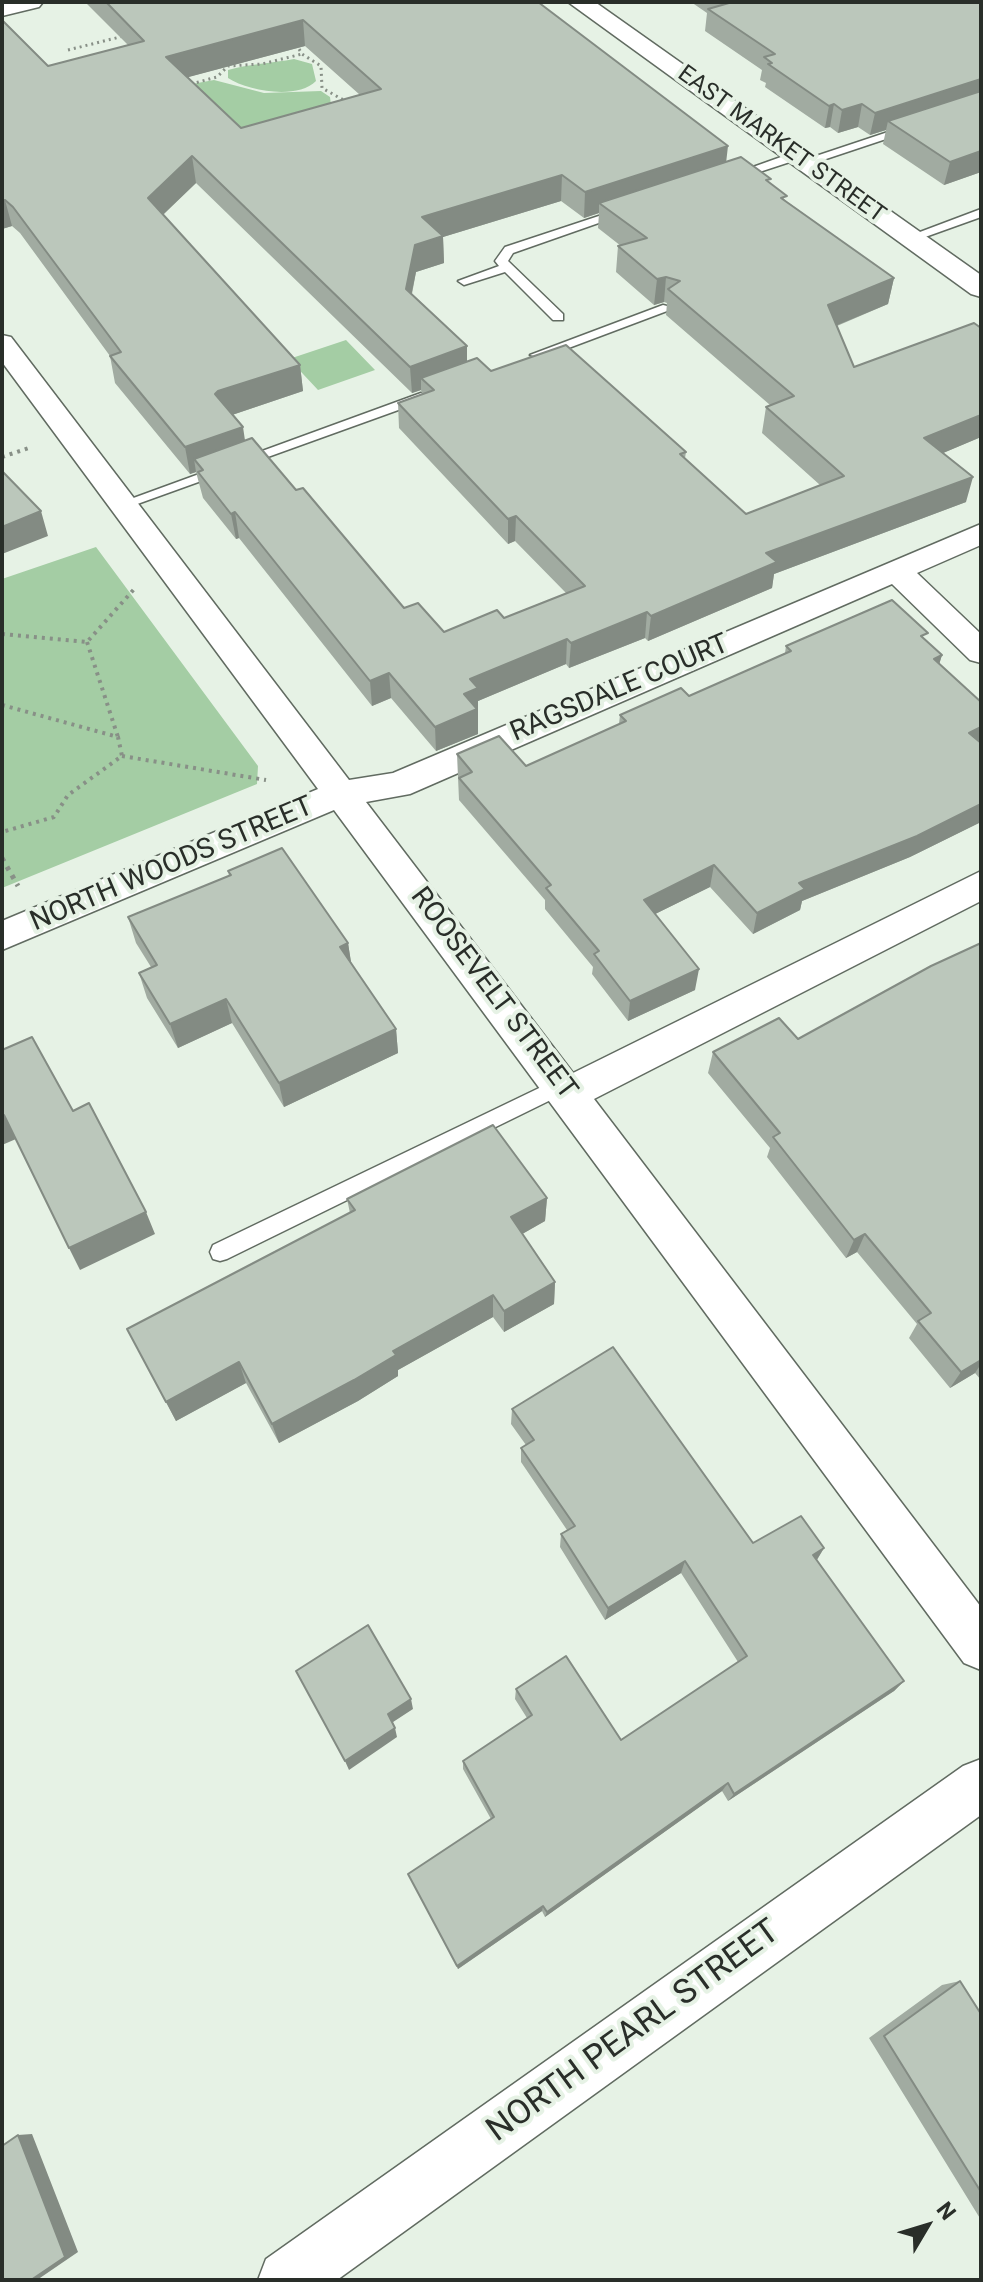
<!DOCTYPE html>
<html>
<head>
<meta charset="utf-8">
<style>
	body { margin:0 }
	#map { position:relative; width:983px; height:2282px; overflow:hidden; background:#e6f2e5; font-family:Roboto,sans-serif }
	canvas { display:block }
	.frame { position:absolute; inset:0; border:4px solid #292e29; pointer-events:none }
	.north { position:absolute; left:887px; top:2186px; width:80px; height:80px; -webkit-text-stroke:6px #e6f2e5; paint-order:stroke; rotate:52deg; font-size:22px; font-weight:700; line-height:32px; text-align:center; color:#292e29 }
	.north::after { content:''; display:block; margin:auto; width:28px; height:36px; background:#292e29; clip-path:polygon(50% 0,100% 100%,50% 72%,0 100%) }
</style>
</head>
<body>
<div id="map">
<canvas width="983" height="2282"></canvas>
<div class="frame"></div>
<div class="north">N</div>
</div>
<script>
const ctx = document.querySelector('canvas').getContext('2d');
ctx.lineJoin = 'round';
function fill(path, color) { ctx.fillStyle = color; ctx.fill(path, 'evenodd'); }
function trace(path, color, width, dash) { ctx.strokeStyle = color; ctx.lineWidth = width; ctx.lineCap = dash ? 'butt' : 'round'; ctx.setLineDash(dash || []); ctx.stroke(path); }
function drawText(font, color, halo, rows, align = 'center') {
  ctx.font = font + ' Roboto,sans-serif'; ctx.lineWidth = 8; ctx.setLineDash([]); ctx.textBaseline = 'middle'; ctx.strokeStyle = halo; ctx.fillStyle = color; for (const [text, x, y, turn = 0] of rows) {
    ctx.save(); ctx.translate(x, y); ctx.rotate((+turn || 0) * Math.PI / 180); ctx.textAlign = isNaN(turn) ? turn : align; if (halo) ctx.strokeText(text, 0, 0); ctx.fillText(text, 0, 0); ctx.restore();
  }
}
fill(new Path2D(`
	M294,59L312,64L316,81C297,100 248,91 228,78V70C249,64 273,63 294,59Z
	M214,80L264,93L321,91L330,97L331,105L243,129L209,132L170,88Z
	M346,340L375,370L318,390L289,359Z
	M96,547L258,766L257,784L2,888V579Z`), '#a4cda4');
const lane = new Path2D(`
	M909,125L915,128L913,130L808,165L798,162Z
	M795,152L799,153V159L735,180L725,177Z
	M620,209L630,212L513,253L508,261L563,314V320H553L505,272L464,285L458,281L499,266L495,261L505,247Z
	M981,209V217L914,241L904,238Z
	M663,305L675,308L542,358L530,355Z
	M421,393L428,397L426,400L129,507L124,509L117,504Z
	M562,1077L569,1079L572,1085L569,1091L227,1259L220,1261L213,1259L210,1252L213,1245Z`);
const street = new Path2D(`
	M2,335L11,337L349,780L393,773L981,524V545L917,573L981,634V663L970,660L892,584L410,794L366,802L573,1073L981,871V901L594,1099L981,1607V1670L964,1663L334,810L2,950V921L318,789L2,362Z
	M981,1759V1815L337,2280H258L266,2259L963,1766Z`);
const secondary = new Path2D(`
	M2,2H43L39,7L2,16Z
	M568,2H595L981,275V297L971,294Z`);
trace(lane, '#616b61', 3);
trace(street, '#616b61', 3);
trace(secondary, '#616b61', 3);
trace(new Path2D(`
	M296,44L302,54L321,66L322,88L347,102
	M68,50L124,36
	M191,84L217,77L228,66L262,64L302,54`), '#889087', 3, [2, 4]);
trace(new Path2D(`
	M2,457L32,447
	M2,634L87,642L136,587
	M87,642L118,737
	M2,705L118,737L122,756L68,795L54,817L2,832
	M122,756L266,780`), '#889087', 4, [3, 5]);
trace(new Path2D(`
	M2,858L18,886`), '#889087', 5, [4, 6]);
fill(lane, '#fff');
fill(street, '#fff');
fill(secondary, '#fff');
fill(new Path2D(`
	M85,2H538L726,162L770,184L786,201L894,278L888,304L837,326L854,367L981,328V437L943,453L966,502L774,574L772,588L648,641L645,638L569,668L566,664L478,701V734L436,751L391,698L372,706L239,538L236,539L203,498L196,472L190,474L115,383L110,356L20,233L12,226L2,229V20L48,66L128,45ZM305,46L360,95L241,128L188,77ZM196,183L412,393L421,390L422,394L398,403L399,428L508,544L515,541L566,593L504,618L444,632L404,608L296,490L245,441L232,415L303,391L300,365L163,215ZM561,201L584,218L599,213L598,228L621,246H618L616,272L654,305L664,302L667,303L666,315L770,405L766,407L762,433L820,485L746,514L685,458L686,452L467,361V346L412,294L416,272L444,263L443,237Z
	M691,2H981V172L944,185L883,144L886,130L870,135L858,127L838,133L830,127L825,128L765,87L766,83L760,80L762,70L705,31L707,13Z
	M926,640L942,655L939,664L981,702V822L910,857L802,901L800,910L753,934L710,887L655,914L695,990L628,1021L592,974L593,967L545,909V900L459,800L457,754L526,766L619,724L620,715L689,696L785,653L786,646Z
	M228,871L348,943L351,963L396,1029L398,1053L284,1107L232,1023L178,1048L147,998L139,973L151,967L136,943L128,917L229,876Z
	M981,943V1380L975,1373L950,1388L909,1338L917,1324L857,1252L846,1258L767,1157L770,1148L708,1073L713,1052L798,1039Z
	M547,1198L545,1221L522,1234L555,1282L554,1304L504,1332L493,1317L398,1370V1376L358,1401L279,1443L246,1383L176,1421L127,1329L350,1213L347,1199Z
	M512,1409L753,1543L824,1548L817,1560L904,1681L894,1691L728,1801L722,1791L545,1917L542,1911L458,1969L408,1874L491,1819L463,1769V1761L527,1718L515,1699L516,1689L621,1740L738,1662L681,1573L605,1620L560,1547L561,1534L567,1530L521,1462V1448L526,1445L511,1424Z
	M960,1981L981,2014V2220L869,2038L942,1985Z`), '#a1aba1');
fill(new Path2D(`
	M303,20L305,46L170,82L166,57Z
	M981,79V100L888,121L886,130L870,135L875,113Z
	M834,104L830,127L825,128L829,106Z
	M862,104L858,127L838,133L842,110Z
	M728,146L725,172L599,203V213L584,218L585,192Z
	M981,151V172L944,185L950,162Z
	M192,156L196,183L152,225L148,198Z
	M562,175L561,201L443,237L444,263L416,272L407,316L406,289L415,245L422,217Z
	M5,200L12,226L2,229V201Z
	M666,277L664,302L654,305L657,279Z
	M894,278L888,304L823,331L828,305Z
	M467,346V373L421,378V390L412,393L410,367Z
	M300,365L303,391L223,418L215,394L218,391Z
	M981,415V437L917,464L924,438Z
	M243,427L247,454L194,459L196,472L190,474L185,447Z
	M973,477L966,502L774,574L772,588L648,641L651,616L766,553Z
	M41,511L48,536L2,554V527Z
	M235,512L239,538L236,539L231,514Z
	M516,516L515,541L508,544V519Z
	M647,612L645,638L569,668L571,643Z
	M567,639L566,664L478,701V734L436,751L435,727L470,679Z
	M942,655L935,678L934,659Z
	M389,673L391,698L372,706L370,681Z
	M981,727V746L969,733Z
	M981,804V822L910,857L802,901L800,910L753,934L757,913L799,883Z
	M714,865L710,887L641,921L644,900Z
	M348,943L352,968L340,947Z
	M699,969L695,990L628,1021L630,1001Z
	M226,999L232,1023L178,1048L170,1024Z
	M396,1029L398,1053L284,1107L279,1083Z
	M4,1115L16,1139L2,1145V1116Z
	M547,1198L545,1221L510,1241L511,1217Z
	M146,1212L155,1234L80,1270L69,1248Z
	M865,1234L857,1252L846,1258L854,1240Z
	M555,1282L554,1304L504,1332V1311Z
	M493,1295V1317L398,1370V1376L358,1401L279,1443L272,1424L393,1351Z
	M981,1360V1364L975,1373L950,1388L961,1372Z
	M239,1362L246,1383L176,1421L166,1402Z
	M824,1548L816,1561L813,1555Z
	M685,1561L681,1573L605,1620L608,1608Z
	M904,1681L894,1691L728,1801L734,1794Z
	M411,1699L413,1709L390,1724L388,1714Z
	M395,1728L397,1737L349,1770L345,1761Z
	M728,1783L722,1791L545,1917L547,1912Z
	M543,1906L542,1911L458,1969L457,1966Z
	M32,2134L78,2252L37,2280H31L18,2135Z`), '#838b83');
const building = new Path2D(`
	M106,2H538L728,146L585,192L562,175L422,217L443,236L415,245L406,289L467,346L410,367L192,156L148,198L300,365L218,391L215,394L243,427L185,447L110,356L121,352L13,207L5,200L2,201V20L48,66L144,41ZM303,20L381,89L241,128L166,57Z
	M727,2H981V79L875,113L862,104L842,110L834,104L829,106L768,64L772,63L764,57L775,54L708,9L729,3Z
	M981,91V151L950,162L888,121Z
	M741,157L771,179L766,180L787,196L781,198L894,278L828,305L854,367L974,323L981,328V415L924,438L973,477L766,553L777,562L651,616L647,612L571,643L567,639L470,679L478,688L464,694L477,709L435,727L389,673L370,681L235,512L231,514L198,472L203,470L194,459L252,438L296,490L303,488L404,608L418,603L444,632L497,610L504,618L585,586L516,516L508,519L398,403L434,390L421,378L477,358L491,371L566,345L686,452L680,454L746,514L844,476L766,407L794,396L668,289L680,281L666,277L657,279L618,246L647,238L599,203Z
	M2,471L41,511L2,527Z
	M892,600L928,633L921,636L942,655L934,659L981,702V727L969,733L981,743V804L917,836L799,883L805,889L757,913L714,865L644,900L699,969L630,1001L594,954L599,951L546,888L551,885L459,778L472,772L457,754L499,736L526,766L626,721L620,715L681,688L689,696L791,651L786,646Z
	M282,848L348,943L340,947L396,1029L279,1083L226,999L170,1024L139,973L157,965L128,917L231,875L228,871Z
	M981,943V1360L961,1372L918,1321L931,1313L865,1234L854,1240L773,1137L780,1133L713,1052L779,1018L798,1039L931,966Z
	M32,1037L73,1111L89,1103L146,1212L69,1248L4,1115L2,1116V1050Z
	M493,1125L547,1198L511,1217L555,1282L504,1311L493,1295L393,1351L396,1355L354,1380L272,1424L239,1362L166,1402L127,1329L355,1210L347,1199Z
	M613,1347L753,1543L801,1516L824,1548L813,1555L904,1681L734,1794L728,1783L547,1912L543,1906L457,1966L408,1874L494,1817L463,1761L532,1715L516,1689L566,1656L621,1740L747,1656L685,1561L608,1608L561,1534L575,1526L521,1448L534,1440L512,1409Z
	M368,1625L411,1699L388,1714L395,1728L345,1761L296,1671Z
	M960,1981L981,2014V2192L884,2036Z
	M18,2135L65,2257L31,2280H2V2146Z`);
fill(building, '#bbc7bb');
trace(building, '#838b83', 2);
drawText('24px', '#292e29', '#e6f2e5', [
	["EAST MARKET STREET",781,145,36]
]);
drawText('28px', '#292e29', '#e6f2e5', [
	["RAGSDALE COURT",620,689,-23],
	["NORTH WOODS STREET",172,865,-23],
	["ROOSEVELT STREET",493,994,53]
]);
drawText('34px', '#292e29', '#e6f2e5', [
	["NORTH PEARL STREET",634,2032,-36]
]);
</script>
</body>
</html>
